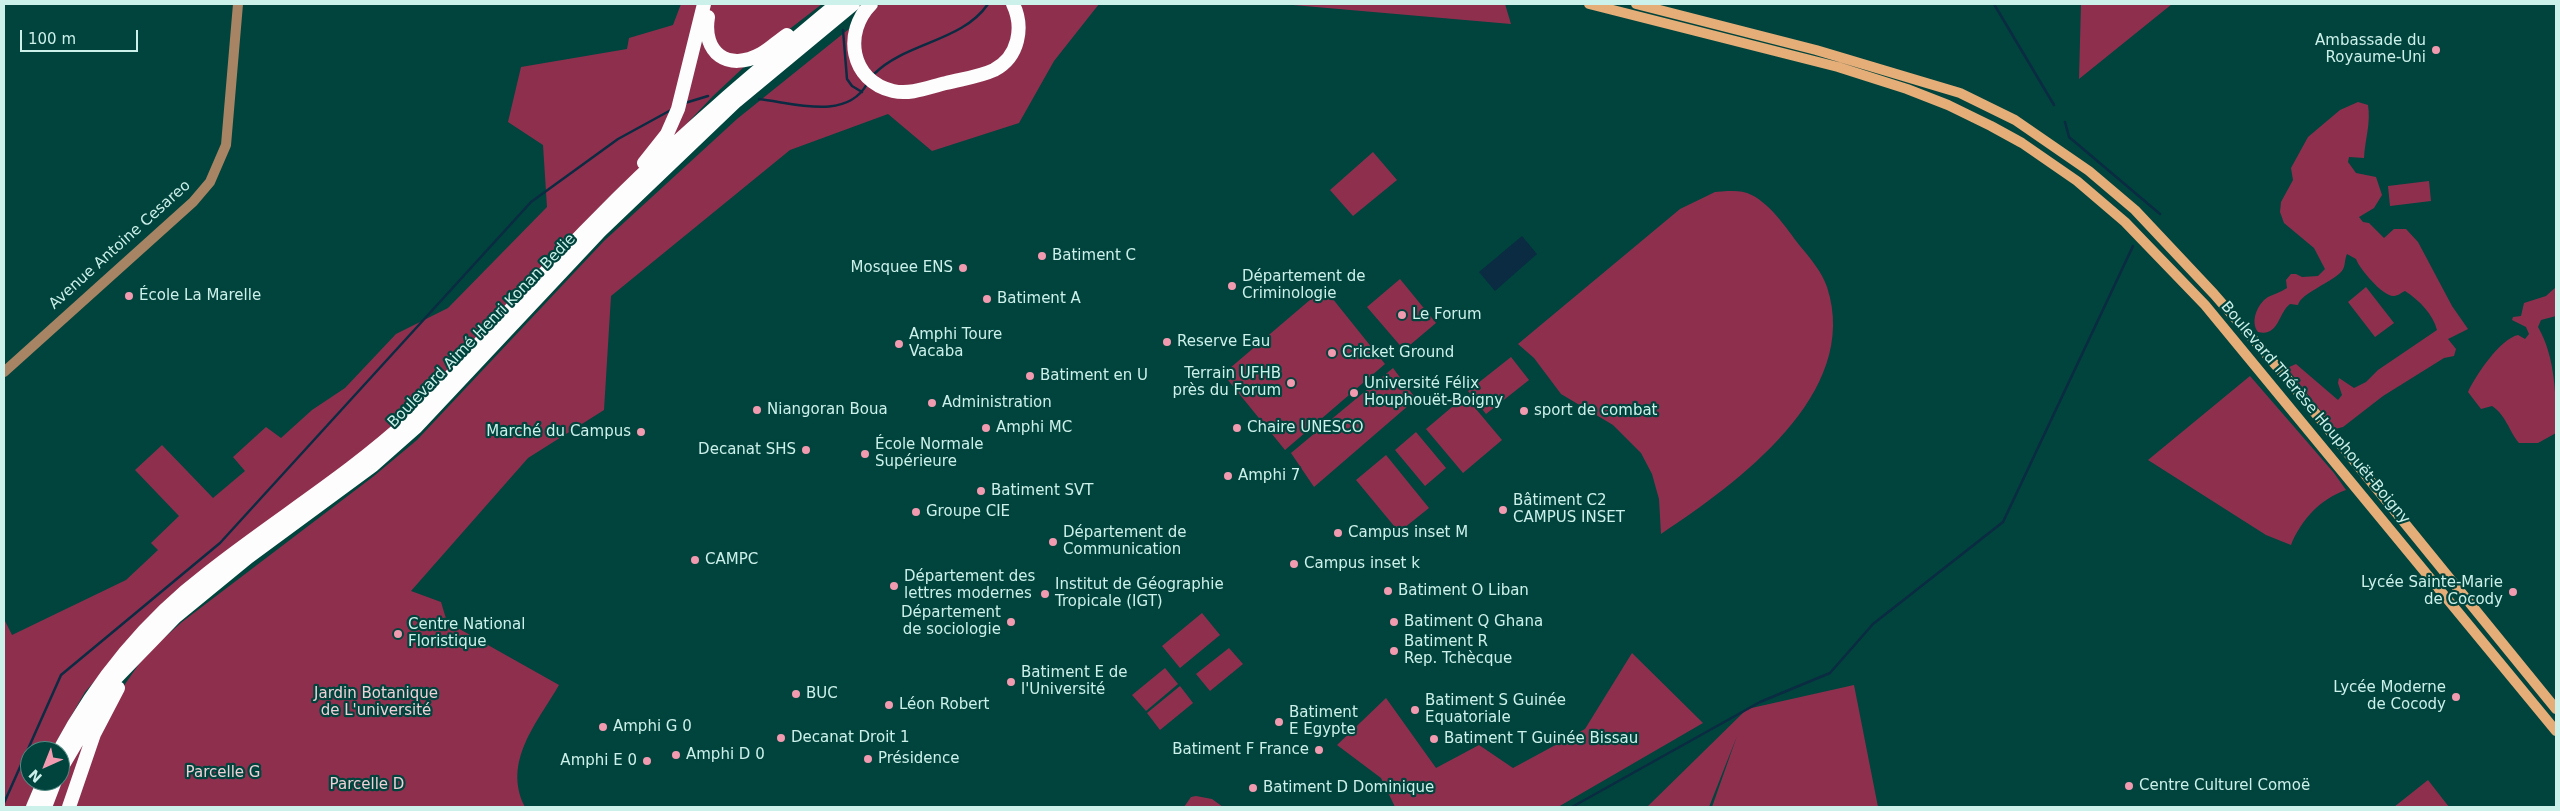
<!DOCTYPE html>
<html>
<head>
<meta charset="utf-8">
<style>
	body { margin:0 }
	#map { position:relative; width:2560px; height:811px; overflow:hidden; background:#01443d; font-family:"DejaVu Sans",sans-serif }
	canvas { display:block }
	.frame { position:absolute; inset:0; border:5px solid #ccf0ea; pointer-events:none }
	.north { position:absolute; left:20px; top:741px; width:50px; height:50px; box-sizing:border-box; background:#01443d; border:1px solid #528982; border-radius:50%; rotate:224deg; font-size:14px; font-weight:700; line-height:20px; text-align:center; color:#ccf0ea }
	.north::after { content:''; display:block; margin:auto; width:18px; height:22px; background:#f29aaf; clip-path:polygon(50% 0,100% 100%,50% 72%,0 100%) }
	.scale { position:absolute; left:20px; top:30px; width:118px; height:22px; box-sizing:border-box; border:2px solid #ccf0ea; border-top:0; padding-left:6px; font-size:15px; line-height:18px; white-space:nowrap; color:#ccf0ea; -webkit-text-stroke:4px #01443d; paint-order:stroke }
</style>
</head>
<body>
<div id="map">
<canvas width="2560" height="811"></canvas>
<div class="frame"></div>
<div class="north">N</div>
<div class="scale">100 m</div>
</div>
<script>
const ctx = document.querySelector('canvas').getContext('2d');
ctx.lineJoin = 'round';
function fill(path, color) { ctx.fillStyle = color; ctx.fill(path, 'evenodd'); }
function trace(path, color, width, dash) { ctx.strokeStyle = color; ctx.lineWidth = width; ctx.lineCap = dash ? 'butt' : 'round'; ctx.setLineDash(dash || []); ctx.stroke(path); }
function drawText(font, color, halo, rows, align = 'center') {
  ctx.font = font + ' "DejaVu Sans",sans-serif'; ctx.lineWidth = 4.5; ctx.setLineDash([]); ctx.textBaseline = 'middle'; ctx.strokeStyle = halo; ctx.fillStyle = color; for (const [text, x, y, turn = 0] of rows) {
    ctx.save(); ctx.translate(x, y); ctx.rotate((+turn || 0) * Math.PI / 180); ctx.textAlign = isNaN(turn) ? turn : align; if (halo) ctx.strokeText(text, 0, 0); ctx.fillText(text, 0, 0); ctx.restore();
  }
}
fill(new Path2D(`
	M681,4H822L761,51L713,96L401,425L121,651L85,692L51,751H30V781H36L26,807H4V619L12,635L126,580L158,550L151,543L179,516L135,470L162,445L213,498L245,471L233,457L266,427L281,438L312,410L345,388L396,334L448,308L547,207L543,145L508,122L521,67L627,49L629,38L673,25Z
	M880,4H1099L1054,61L1019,123L932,151L888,114L790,150L611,296L604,410L528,458L411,591L441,602L447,622L559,685C537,723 502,762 525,807H73L98,735L123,687L146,654L182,622L374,476L417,440L604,241L737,119Z
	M1293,4H1505L1511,24L1293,5Z
	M2081,4H2172L2079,79Z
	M2358,102L2368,105C2371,123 2365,139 2364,158L2349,157L2348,162L2356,173L2376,177L2382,195L2374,208L2359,217L2363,222L2369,223L2384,238L2394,229H2406L2418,242L2452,306L2468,329L2448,339L2456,349L2454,356L2444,358L2383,396L2343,427L2335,429L2287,368L2296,364L2338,400L2342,395L2338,383L2339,378L2354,388L2366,382L2378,370L2437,330C2433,314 2419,300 2405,291C2402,292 2398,296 2394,296C2383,297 2359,268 2356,259L2347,254C2344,260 2346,267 2341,272C2331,283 2301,293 2298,305L2290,304C2278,313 2279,337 2258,332C2250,322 2257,304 2268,297C2274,294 2281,292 2287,288L2286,280L2291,274H2296L2302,277L2318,276L2325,269L2314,248L2284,223L2280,212L2281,202L2293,180L2291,168L2308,137L2340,110Z
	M1373,152L1397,180L1353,216L1330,190Z
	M2429,181L2431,201L2390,206L2388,186Z
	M1728,191C1734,191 1741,191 1747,193C1769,201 1786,228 1800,246C1810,258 1822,272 1827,287C1862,394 1737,483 1661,534L1659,499L1652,474L1641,453L1613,425L1561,394L1534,358L1518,344L1680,209L1715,192Z
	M1400,279L1436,323L1404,350L1367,307Z
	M2366,287L2394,323L2375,337L2348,302Z
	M2556,287V316L2541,320L2538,327C2556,358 2556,398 2556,433L2538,443H2519C2509,431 2506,415 2492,406L2481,409L2468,392C2476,375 2500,339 2518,335L2525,339L2529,334L2526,327L2512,320L2513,317L2521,316L2524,303L2546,296Z
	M1324,288L1385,364L1285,450L1223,374Z
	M1511,357L1529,380L1486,414L1468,391Z
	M1393,368L1416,399L1314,487L1291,453Z
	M2250,376L2334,473L2346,490C2320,499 2301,520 2291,545L2266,535L2148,460Z
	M1465,396L1502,440L1463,473L1426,429Z
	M1416,432L1446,468L1425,486L1395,450Z
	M1386,455L1429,508L1399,532L1356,480Z
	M1202,613L1220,635L1180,668L1162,646Z
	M1229,648L1243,664L1210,691L1196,674Z
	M1632,653L1703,723L1558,807H1395L1381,778L1337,745L1386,698L1436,768L1479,745L1513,768L1585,729Z
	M1165,668L1178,684L1146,711L1132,695Z
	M1854,685L1878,807H1712L1737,736L1709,807H1647L1747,709Z
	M1180,686L1193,703L1160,730L1147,713Z
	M104,705L64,807H50L75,750Z
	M2428,780L2449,807H2394Z
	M1196,796L1212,799L1223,807H1184L1191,797Z`), '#8f2f4e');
fill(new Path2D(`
	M1522,236L1537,254L1495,291L1479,272Z`), '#0a2b42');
trace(new Path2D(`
	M1994,4L2054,105
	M843,30L847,79L852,86L862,92
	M874,74C906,42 962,42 988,4
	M759,99C794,103 846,121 867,84
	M685,103L708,96
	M2065,122L2069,137L2160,214
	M4,803L61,675L220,543L531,202L618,139L671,110
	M1572,807L1760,702L1830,673L1873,624L2003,522L2133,246`), '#0a2b42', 2.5);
trace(new Path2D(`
	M4,372L193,202L210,182L226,145L238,4`), '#a78463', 10);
trace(new Path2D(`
	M1589,4L1838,67L1907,89L1948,105L1991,126L2022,143L2077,181L2125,222L2205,305L2556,731
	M1636,4L1816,50L1960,93L2015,120L2089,171L2135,210L2214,294L2285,376L2556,709`), '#e5ad77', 10);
trace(new Path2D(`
	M871,4C843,32 850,81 893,91C911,95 929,87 946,83C961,79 979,77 994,70C1019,57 1024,27 1013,4
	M708,17C702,53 728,72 761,54C770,49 778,41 787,35
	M644,163L667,134L678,109L704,4
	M59,751C96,682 145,621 208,573C275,520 348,476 411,418C439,392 463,361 489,333C530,288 573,243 617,199C686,130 762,67 837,4
	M60,770L112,682L176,616L248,557L373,465L416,427L600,231L736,101L853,4
	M33,807L44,781
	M45,807L55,781
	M69,807L94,734L118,688`), '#fdfdfd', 14);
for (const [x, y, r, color] of [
	[2436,50,5,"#f29aaf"],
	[1042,256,5,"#f29aaf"],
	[963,268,5,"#f29aaf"],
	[1232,286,5,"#f29aaf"],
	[129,296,5,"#f29aaf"],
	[987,299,5,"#f29aaf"],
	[1402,315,5,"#f29aaf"],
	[1167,342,5,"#f29aaf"],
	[899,344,5,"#f29aaf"],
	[1332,353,5,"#f29aaf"],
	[1030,376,5,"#f29aaf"],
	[1291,383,5,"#f29aaf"],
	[1354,393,5,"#f29aaf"],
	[932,403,5,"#f29aaf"],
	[757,410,5,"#f29aaf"],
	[1524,411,5,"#f29aaf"],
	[986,428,5,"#f29aaf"],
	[1237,428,5,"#f29aaf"],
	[641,432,5,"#f29aaf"],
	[806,450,5,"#f29aaf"],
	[865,454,5,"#f29aaf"],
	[1228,476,5,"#f29aaf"],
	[981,491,5,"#f29aaf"],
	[1503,510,5,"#f29aaf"],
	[916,512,5,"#f29aaf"],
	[1338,533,5,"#f29aaf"],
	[1053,542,5,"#f29aaf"],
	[695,560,5,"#f29aaf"],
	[1294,564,5,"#f29aaf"],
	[894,586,5,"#f29aaf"],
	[1388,591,5,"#f29aaf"],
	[2513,592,5,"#f29aaf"],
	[1045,594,5,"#f29aaf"],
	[1011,622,5,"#f29aaf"],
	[1394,622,5,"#f29aaf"],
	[398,634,5,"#f29aaf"],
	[1394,651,5,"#f29aaf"],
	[1011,682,5,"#f29aaf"],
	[796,694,5,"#f29aaf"],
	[2456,697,5,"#f29aaf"],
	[889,705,5,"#f29aaf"],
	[1415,710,5,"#f29aaf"],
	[1279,722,5,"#f29aaf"],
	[603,727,5,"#f29aaf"],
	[781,738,5,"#f29aaf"],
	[1434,739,5,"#f29aaf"],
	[1319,750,5,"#f29aaf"],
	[676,755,5,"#f29aaf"],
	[868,759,5,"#f29aaf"],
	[647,761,5,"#f29aaf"],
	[2129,786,5,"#f29aaf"],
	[1253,788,5,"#f29aaf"]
]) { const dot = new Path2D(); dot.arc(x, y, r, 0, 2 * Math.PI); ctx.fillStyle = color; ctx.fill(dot); trace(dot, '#01443d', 2); }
drawText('15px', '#ccf0ea', '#01443d', [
	["Ambassade du",2426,41,"right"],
	["Royaume-Uni",2426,58,"right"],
	["Batiment C",1052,256],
	["Mosquee ENS",953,268,"right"],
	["Département de",1242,277],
	["Criminologie",1242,294],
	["École La Marelle",139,296],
	["Batiment A",997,299],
	["Le Forum",1412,315],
	["Amphi Toure",909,335],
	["Vacaba",909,352],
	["Reserve Eau",1177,342],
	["Cricket Ground",1342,353],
	["Terrain UFHB",1281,374,"right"],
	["près du Forum",1281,391,"right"],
	["Batiment en U",1040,376],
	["Université Félix",1364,384],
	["Houphouët-Boigny",1364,401],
	["Administration",942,403],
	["Niangoran Boua",767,410],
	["sport de combat",1534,411],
	["Amphi MC",996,428],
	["Chaire UNESCO",1247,428],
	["Marché du Campus",631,432,"right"],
	["École Normale",875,445],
	["Supérieure",875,462],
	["Decanat SHS",796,450,"right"],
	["Amphi 7",1238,476],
	["Batiment SVT",991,491],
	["Bâtiment C2",1513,501],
	["CAMPUS INSET",1513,518],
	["Groupe CIE",926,512],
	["Département de",1063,533],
	["Communication",1063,550],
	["Campus inset M",1348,533],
	["CAMPC",705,560],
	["Campus inset k",1304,564],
	["Département des",904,577],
	["lettres modernes",904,594],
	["Lycée Sainte-Marie",2503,583,"right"],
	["de Cocody",2503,600,"right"],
	["Institut de Géographie",1055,585],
	["Tropicale (IGT)",1055,602],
	["Batiment O Liban",1398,591],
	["Département",1001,613,"right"],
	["de sociologie",1001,630,"right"],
	["Batiment Q Ghana",1404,622],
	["Centre National",408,625],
	["Floristique",408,642],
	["Batiment R",1404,642],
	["Rep. Tchècque",1404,659],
	["Batiment E de",1021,673],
	["l'Université",1021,690],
	["Lycée Moderne",2446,688,"right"],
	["de Cocody",2446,705,"right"],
	["BUC",806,694],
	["Batiment S Guinée",1425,701],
	["Equatoriale",1425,718],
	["Léon Robert",899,705],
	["Batiment",1289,713],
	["E Egypte",1289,730],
	["Amphi G 0",613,727],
	["Decanat Droit 1",791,738],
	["Batiment T Guinée Bissau",1444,739],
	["Batiment F France",1309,750,"right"],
	["Amphi D 0",686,755],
	["Présidence",878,759],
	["Amphi E 0",637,761,"right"],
	["Centre Culturel Comoë",2139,786],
	["Batiment D Dominique",1263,788]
], 'left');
drawText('15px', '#ccf0ea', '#01443d', [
	["Avenue Antoine Cesareo",120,245,-42],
	["Boulevard Aimé Henri Konan Bedie",482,331,-46],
	["Boulevard Thérèse Houphouët-Boigny",2315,413,50]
]);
drawText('15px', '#eed0d6', '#01443d', [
	["Jardin Botanique",376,694],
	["de L'université",376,711],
	["Parcelle G",223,773],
	["Parcelle D",367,785]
]);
</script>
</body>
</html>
